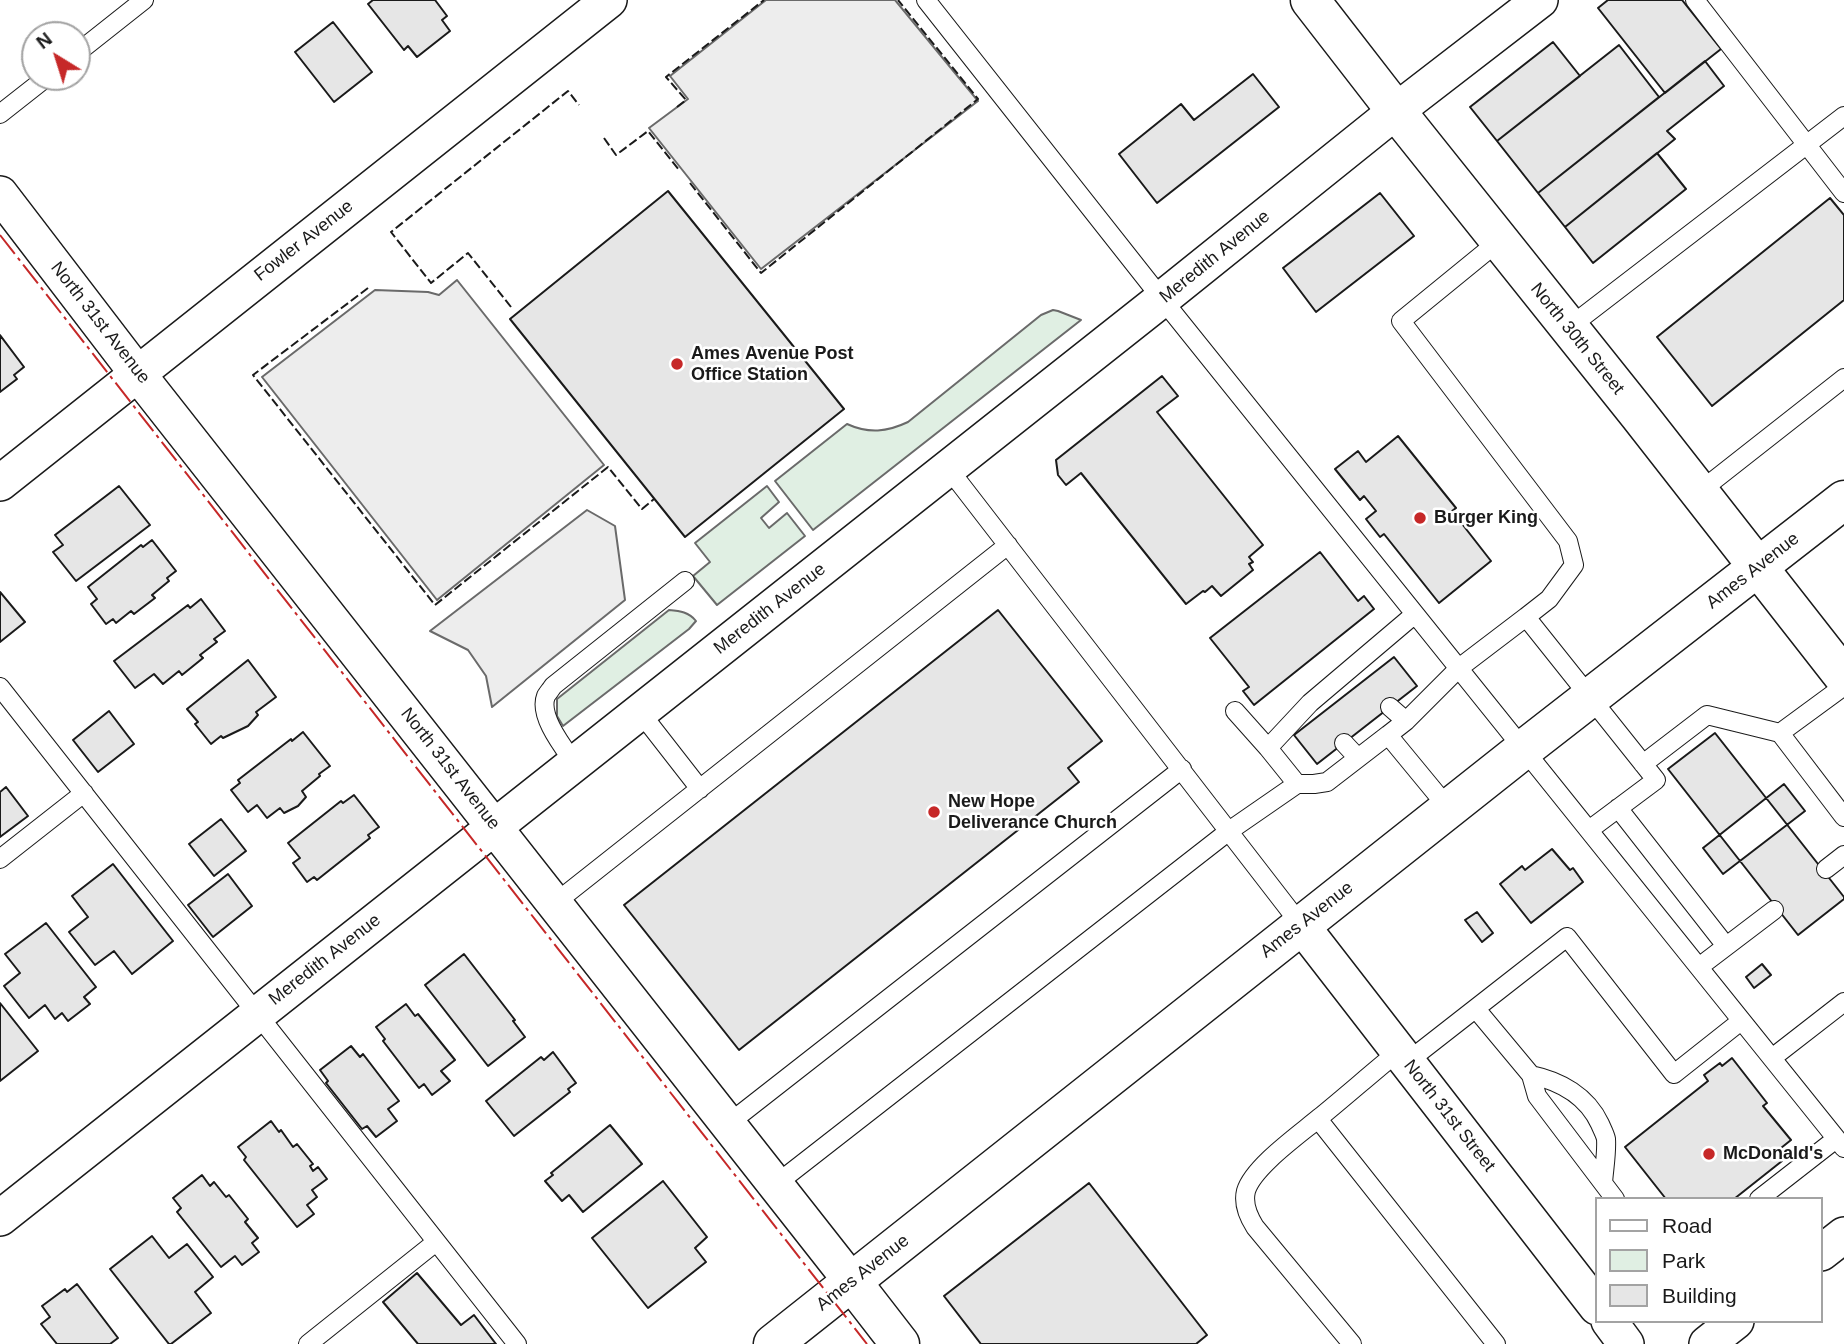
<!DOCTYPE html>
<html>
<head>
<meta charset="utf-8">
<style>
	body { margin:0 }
	#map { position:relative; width:1844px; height:1344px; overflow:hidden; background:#fff; font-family:Arial,sans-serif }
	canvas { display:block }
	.legend { position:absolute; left:1595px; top:1197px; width:228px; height:126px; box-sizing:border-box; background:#fff; border:2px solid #a3a3a3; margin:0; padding:9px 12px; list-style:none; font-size:21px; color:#1a1a1a }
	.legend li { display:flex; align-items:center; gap:14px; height:35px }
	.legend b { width:35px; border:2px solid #a3a3a3 }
	.north { position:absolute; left:21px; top:21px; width:70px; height:70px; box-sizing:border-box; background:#fff; border:2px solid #a3a3a3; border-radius:50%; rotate:322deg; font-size:19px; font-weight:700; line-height:28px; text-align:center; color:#1a1a1a }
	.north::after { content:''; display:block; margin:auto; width:24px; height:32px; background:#c62828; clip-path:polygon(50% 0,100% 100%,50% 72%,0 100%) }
</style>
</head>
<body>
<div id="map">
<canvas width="1844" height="1344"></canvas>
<ul class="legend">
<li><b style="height:9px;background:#fff"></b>Road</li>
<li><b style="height:19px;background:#e0efe3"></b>Park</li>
<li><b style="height:19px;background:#e6e6e6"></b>Building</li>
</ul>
<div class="north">N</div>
</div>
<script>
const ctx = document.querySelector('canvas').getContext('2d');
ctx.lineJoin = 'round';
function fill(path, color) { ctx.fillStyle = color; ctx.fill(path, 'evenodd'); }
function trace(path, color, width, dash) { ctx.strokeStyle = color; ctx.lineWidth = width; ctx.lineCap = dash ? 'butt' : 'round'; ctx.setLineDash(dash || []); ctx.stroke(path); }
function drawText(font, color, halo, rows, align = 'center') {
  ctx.font = font + ' Arial,sans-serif'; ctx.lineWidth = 5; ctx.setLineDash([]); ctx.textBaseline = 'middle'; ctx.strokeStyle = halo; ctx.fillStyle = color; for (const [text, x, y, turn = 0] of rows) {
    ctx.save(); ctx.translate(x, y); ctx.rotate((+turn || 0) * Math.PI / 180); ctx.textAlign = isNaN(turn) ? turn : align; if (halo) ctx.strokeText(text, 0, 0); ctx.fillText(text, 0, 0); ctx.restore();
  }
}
const green = new Path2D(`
	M1053,310L1058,311L1081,320L813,530L775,481L847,424C869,434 887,432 908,422L1041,315Z
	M767,486L779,502L761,518L769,528L787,513L805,536L717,605L693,576L710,562L695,543Z
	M669,610C680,611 689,612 696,621L689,629L563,726L557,716V699Z`);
fill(green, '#e0efe3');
trace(green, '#6a6a6a', 2);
const parking = new Path2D(`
	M766,0H895L978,101L761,269L649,128L688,99L670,76Z
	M457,280L604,465L437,600L262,377L375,290L428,292L439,295Z
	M587,510L615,526L625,600L492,707L486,676L468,650L430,631Z`);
fill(parking, '#ededed');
trace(parking, '#6a6a6a', 2);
const building = new Path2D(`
	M373,0H435L447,16L442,20L450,31L417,57L408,46L404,50L368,4Z
	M1608,0H1682L1721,49L1665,93L1598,8Z
	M333,22L372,72L334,102L295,52Z
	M1553,42L1580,76L1497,141L1470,107Z
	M1619,45L1659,97L1538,193L1497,141Z
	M1705,61L1724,86L1667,131L1675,139L1565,227L1538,193Z
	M1253,74L1279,107L1157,203L1119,154L1181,104L1194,120Z
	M1657,153L1686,189L1593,263L1565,227Z
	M668,191L844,409L685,537L510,319Z
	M1380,193L1414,236L1316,312L1283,268Z
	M1830,198L1844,215V300L1712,406L1657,337Z
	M0,335L24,367L14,375L17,379L0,392Z
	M1162,376L1178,396L1157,412L1263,545L1249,557L1253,562L1249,564L1253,570L1221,596L1212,586L1205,592L1203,591L1186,604L1081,473L1066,485L1058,475L1056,460Z
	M1398,436L1456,508L1452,511L1491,561L1439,603L1384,534L1380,537L1366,519L1376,511L1364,496L1360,500L1335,469L1358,451L1366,462Z
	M119,486L150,525L76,581L53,552L63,545L55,535Z
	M152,540L176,571L167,578L169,581L152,595L155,598L134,614L131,611L116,623L113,619L106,624L91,604L97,599L88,587L141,545L143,547Z
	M1320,552L1358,601L1364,596L1374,609L1254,705L1243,691L1249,687L1210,638Z
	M0,592L25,622L0,642Z
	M201,599L225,631L214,639L217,642L200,655L203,658L182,675L179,671L163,684L154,674L135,688L114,661L188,605L190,608Z
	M998,610L1102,741L1068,768L1079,782L739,1050L624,905Z
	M1394,657L1417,686L1317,764L1294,735Z
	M248,660L276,697L256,712L258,715L248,726L223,738L221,736L211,744L195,724L198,722L187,709Z
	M109,711L134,744L98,772L73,740Z
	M303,732L330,766L319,774L320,776L302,791L306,797L298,806L284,813L280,808L267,818L257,805L248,812L231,790L240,783L238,780L291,739L292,741Z
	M1715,733L1844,897V899L1798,935L1668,769Z
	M1784,784L1805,811L1723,874L1703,848Z
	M6,787L28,816L0,837V792Z
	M354,795L379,827L368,835L370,838L317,880L314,877L307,882L293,863L300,858L288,843L341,801L343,803Z
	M221,819L246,851L214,876L189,844Z
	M1552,849L1570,870L1573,868L1583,882L1531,923L1500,884L1522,866L1525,870Z
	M113,864L173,941L132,974L114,951L95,965L69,932L88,917L72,896Z
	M228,874L252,906L213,937L188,905Z
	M1477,912L1493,933L1482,942L1465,920Z
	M46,923L96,987L84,997L90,1004L68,1021L62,1013L55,1019L45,1005L29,1018L4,986L20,973L5,954Z
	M464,954L515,1020L513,1021L525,1037L488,1066L425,985Z
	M1762,964L1771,975L1754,988L1746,977Z
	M0,1003L38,1051L0,1081Z
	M406,1004L415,1016L418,1014L455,1060L441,1071L450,1081L432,1095L424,1084L419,1088L383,1041L385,1039L376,1027Z
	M351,1046L360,1057L363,1054L399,1101L388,1109L397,1121L376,1137L367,1126L362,1129L326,1083L328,1081L320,1070Z
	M553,1052L576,1083L568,1089L570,1092L514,1136L486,1101L541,1057L544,1060Z
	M1732,1058L1767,1103L1763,1106L1791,1140L1776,1152L1782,1161L1734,1199H1666L1625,1147L1708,1081L1704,1075L1720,1063L1722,1066Z
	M271,1121L279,1132L281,1130L293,1147L297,1144L313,1164L310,1166L313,1171L318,1167L327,1179L312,1190L317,1197L307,1205L314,1214L297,1227L244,1160L246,1157L238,1147Z
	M610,1125L642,1164L583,1212L569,1195L562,1201L545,1181L553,1175L551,1173Z
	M202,1175L210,1186L214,1182L226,1197L229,1195L248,1219L245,1222L258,1238L252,1243L259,1252L242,1265L235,1256L221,1267L177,1212L181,1208L173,1198Z
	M663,1181L707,1237L695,1248L706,1262L648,1308L592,1238Z
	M1089,1183L1207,1335L1196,1344H981L944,1296Z
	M152,1236L169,1258L187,1244L213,1277L195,1292L211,1313L171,1344H169L110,1269Z
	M417,1273L461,1325L474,1315L496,1344H418L383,1302Z
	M77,1284L118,1338L110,1344H57L41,1324L50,1317L42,1306L65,1289L67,1292Z`);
fill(building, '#e6e6e6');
trace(building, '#1a1a1a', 2);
const service = new Path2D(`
	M926,0L1162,299L1844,1148
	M1695,0L1844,193
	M77,53L144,0
	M0,114L47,77
	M1499,241L1401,321L1568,541L1574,565L1549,599L1526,617L1656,780L1589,830
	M1568,328L1844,116
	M948,468L1301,925
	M1699,492L1844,378
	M0,687L517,1344
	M1390,707L1406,721
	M1235,711L1268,748
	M640,712L700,789
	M1780,733L1844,817
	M1388,735L1327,782L1314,784H1297L1268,748L1310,703L1415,614
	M1344,743L1358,758
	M575,764C564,748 538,716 546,696C547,694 552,688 553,686L685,581
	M1643,764L1707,715L1780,733L1844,686
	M1618,808L1726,946
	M1449,809L1388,735L1406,721L1459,668L1526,617
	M0,859L84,793
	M1826,869L1844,855
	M555,903L1008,545
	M1699,967L1774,910
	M1476,1009L1531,1075L1537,1096L1615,1199
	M1772,1058L1844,1002
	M1407,1062L1567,937L1674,1074L1741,1021
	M1531,1075C1560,1081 1587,1096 1600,1124C1602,1129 1605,1134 1606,1139C1607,1153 1604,1169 1603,1183
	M1318,1119L1496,1344
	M728,1124L1182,769
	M775,1185L1229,831L1297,784
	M1759,1199L1836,1139
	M308,1344L436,1242
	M1352,1344L1255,1227C1248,1216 1243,1203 1246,1191C1253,1167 1300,1134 1319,1118C1346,1096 1372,1073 1399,1051`);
const minor = new Path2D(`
	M0,194L137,373L852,1282
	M0,483L609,0
	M1301,925L1597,1307
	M0,1218L1162,299L1396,111L1540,0
	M1821,1253L1844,1235
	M1609,1321L1626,1344
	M1707,1344L1736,1321`);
const tertiary = new Path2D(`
	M852,1282L900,1344`);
const secondary = new Path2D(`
	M1310,0L1396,111L1639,415L1844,677`);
const primary = new Path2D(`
	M773,1344L1524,749L1844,500`);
trace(service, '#1a1a1a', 20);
trace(minor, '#1a1a1a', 38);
trace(tertiary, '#1a1a1a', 41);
trace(secondary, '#1a1a1a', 41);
trace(primary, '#1a1a1a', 41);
trace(service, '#fff', 18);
trace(minor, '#fff', 35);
trace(tertiary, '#fff', 38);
trace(secondary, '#fff', 38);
trace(primary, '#fff', 38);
trace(new Path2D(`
	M677,107L686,100L666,77L764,0
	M604,138L616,155L648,131L679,170
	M690,183L761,273L978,99L898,0
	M368,288L253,375L435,605L608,467L642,509L654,499
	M511,307L468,253L431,283L391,232L568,91L579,105`), '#1a1a1a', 2, [9, 3.5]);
trace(new Path2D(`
	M0,235L867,1344`), '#c62828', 2, [24, 5, 3.5, 5]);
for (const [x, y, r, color] of [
	[677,364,7,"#c62828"],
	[1420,518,7,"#c62828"],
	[934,812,7,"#c62828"],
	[1709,1154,7,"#c62828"]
]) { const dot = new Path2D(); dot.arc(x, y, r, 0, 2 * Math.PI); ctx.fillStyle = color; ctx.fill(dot); trace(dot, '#fff', 2.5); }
drawText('18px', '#1a1a1a', '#fff', [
	["Fowler Avenue",304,241,-38],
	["Meredith Avenue",1215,257,-39],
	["North 31st Avenue",100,323,52],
	["North 30th Street",1577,339,51],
	["Ames Avenue",1753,571,-38],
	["Meredith Avenue",770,609,-38],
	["North 31st Avenue",450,769,52],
	["Ames Avenue",1307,920,-38],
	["Meredith Avenue",325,960,-38],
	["North 31st Street",1449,1116,52],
	["Ames Avenue",863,1273,-38]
]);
drawText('bold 18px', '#1a1a1a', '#fff', [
	["Ames Avenue Post",691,354],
	["Office Station",691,375],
	["Burger King",1434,518],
	["New Hope",948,802],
	["Deliverance Church",948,823],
	["McDonald's",1723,1154]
], 'left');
</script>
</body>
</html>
